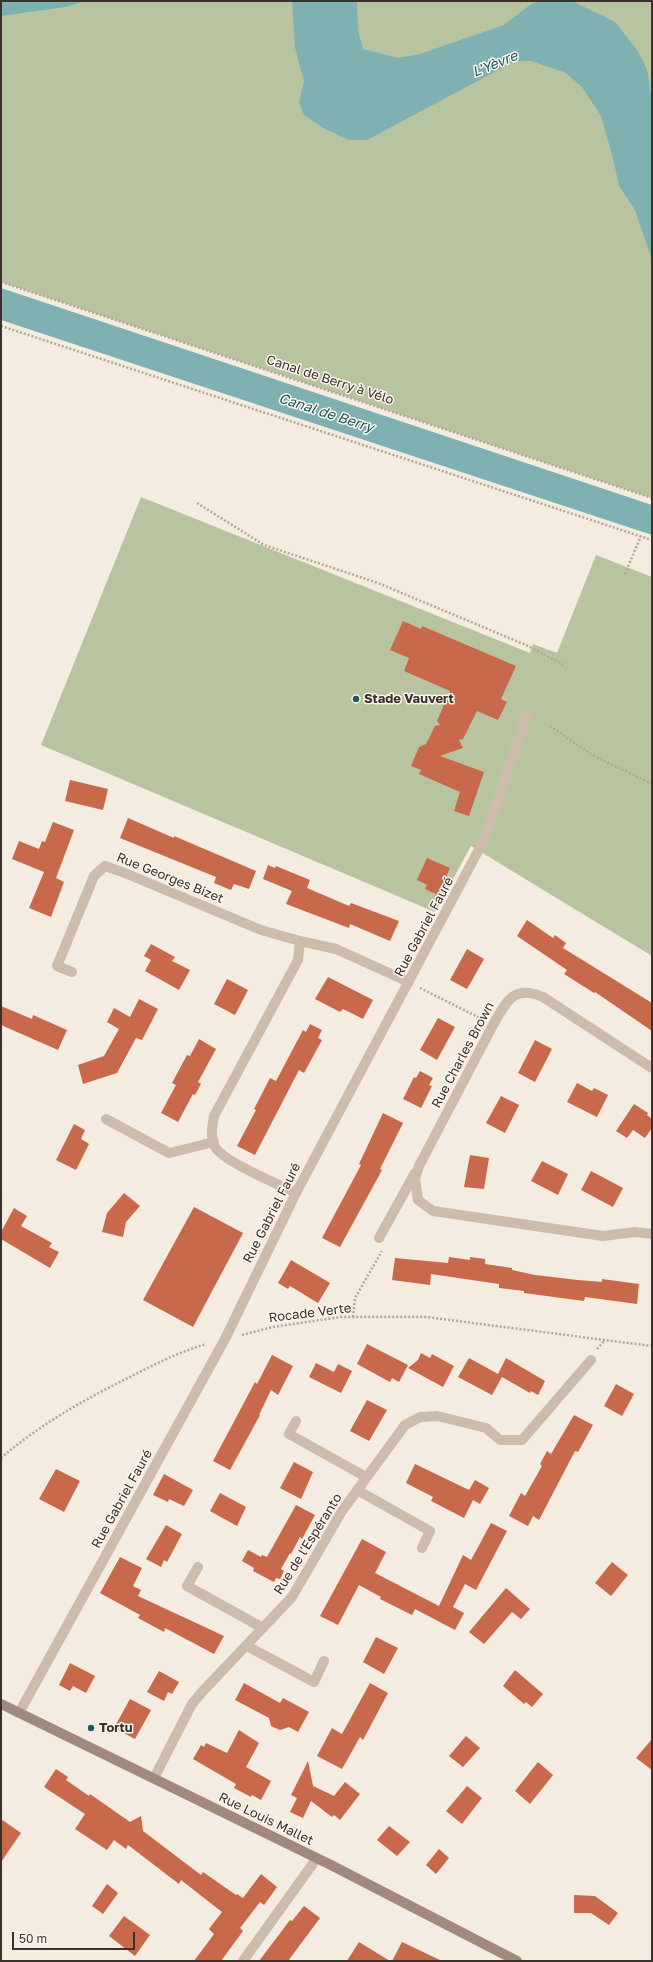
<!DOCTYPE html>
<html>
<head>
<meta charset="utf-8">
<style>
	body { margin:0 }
	#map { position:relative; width:653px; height:1962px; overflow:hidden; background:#f4ebe1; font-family:"Golos Text",sans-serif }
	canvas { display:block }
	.frame { position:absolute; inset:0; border:2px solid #3b302b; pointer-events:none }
	.scale { position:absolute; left:12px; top:1932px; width:123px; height:18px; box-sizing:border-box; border:2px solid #3b302b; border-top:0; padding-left:5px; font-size:12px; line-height:14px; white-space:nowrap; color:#3b302b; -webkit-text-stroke:3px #fbf5ee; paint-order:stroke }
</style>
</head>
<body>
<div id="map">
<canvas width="653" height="1962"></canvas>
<div class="frame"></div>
<div class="scale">50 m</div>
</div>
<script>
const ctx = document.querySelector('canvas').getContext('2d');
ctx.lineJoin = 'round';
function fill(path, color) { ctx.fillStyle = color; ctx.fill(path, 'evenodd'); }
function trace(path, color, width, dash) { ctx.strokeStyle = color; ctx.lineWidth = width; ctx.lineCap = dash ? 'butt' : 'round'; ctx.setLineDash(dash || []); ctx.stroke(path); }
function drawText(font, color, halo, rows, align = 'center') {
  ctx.font = font + ' "Golos Text",sans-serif'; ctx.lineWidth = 3; ctx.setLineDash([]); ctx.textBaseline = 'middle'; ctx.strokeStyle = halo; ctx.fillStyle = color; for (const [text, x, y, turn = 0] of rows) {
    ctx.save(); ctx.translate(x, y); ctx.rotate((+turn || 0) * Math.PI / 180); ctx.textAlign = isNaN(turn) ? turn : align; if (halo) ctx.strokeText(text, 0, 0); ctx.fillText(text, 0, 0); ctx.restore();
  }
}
fill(new Path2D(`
	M1,1H652V498L1,282Z
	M141,497L530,653L533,644L557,653L596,555L652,577V956L471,846L435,912L41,745Z`), '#b8c4a0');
fill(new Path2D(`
	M1,1H85L66,7L1,16Z
	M292,1H357L358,30L363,49L398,58L420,54L504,25L531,4L539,1H572L615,22L637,50L647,69L652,102V260L635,210L619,186L613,158L601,116L582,87L566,73L531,61H515L367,140H349L325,129L304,115L299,102L304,81L295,48Z
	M1,288L652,505V535L1,320Z`), '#7fb0b2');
fill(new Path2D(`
	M403,621L421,629L422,626L516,666L501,699L507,702L498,720L477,711L463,739L459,740L463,748L440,756L484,772L469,816L454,811L460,792L419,774L421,770L411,766L419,747L426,744L435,726L440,725L437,721L450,691L404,671L409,658L390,650Z
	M70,780L108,789L103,810L65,801Z
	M128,818L174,838V836L256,871L249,889L234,884L231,890L214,883L216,877L120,838Z
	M53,822L74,830L56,878L64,882L51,917L29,908L44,872L12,859L19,841L39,849L42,841L45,842Z
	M427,858L450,868L438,895L425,889L427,885L417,880Z
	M268,865L275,868L276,866L310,880L307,888L349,906L351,903L399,921L390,941L350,924L349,928L286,904L292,891L263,879Z
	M527,920L553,938L555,935L566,943L563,948L652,1003V1031L595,992L594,993L564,974L567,970L517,936Z
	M151,944L175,957L172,961L190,970L179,990L145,971L151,960L144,956Z
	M467,949L484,959L467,989L450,980Z
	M328,977L373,1000L363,1019L343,1009L340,1012L315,999Z
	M227,979L248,990L235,1015L214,1004Z
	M139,999L158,1009L142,1040L136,1038L117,1073L83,1084L78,1065L104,1056L119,1029L107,1022L114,1008L130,1017Z
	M1,1006L32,1019L33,1015L67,1030L58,1050L1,1025Z
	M438,1018L455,1027L437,1060L420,1050Z
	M310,1024L322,1030L318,1038L322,1040L304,1073L299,1070L255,1155L237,1146L256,1110L254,1109L270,1078L276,1081L303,1030L306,1032Z
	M199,1039L216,1049L198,1082L201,1084L195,1095L193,1094L178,1122L161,1113L176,1085L172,1083L187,1055L190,1056Z
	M535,1040L552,1049L535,1082L518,1073Z
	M420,1071L433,1078L429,1085L432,1086L421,1108L403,1099L414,1077L416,1078Z
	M577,1083L592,1091L594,1088L608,1095L597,1117L567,1102Z
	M501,1096L519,1105L505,1133L486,1123Z
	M634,1104L648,1113L647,1115L652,1119V1128L645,1138L633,1130L627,1138L616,1131Z
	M383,1113L403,1123L380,1169L382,1170L340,1247L322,1238L361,1165L359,1164Z
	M74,1124L85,1130L81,1139L89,1144L76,1170L56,1160Z
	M470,1155L489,1158L484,1189L464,1187Z
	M542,1161L568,1174L558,1195L531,1181Z
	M591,1171L623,1188L613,1207L581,1190Z
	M124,1193L140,1206L126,1222L123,1237L102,1232L107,1213Z
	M194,1207L243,1233L193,1327L143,1300Z
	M14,1208L27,1216L21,1226L52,1243L49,1247L59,1252L50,1268L1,1239V1232Z
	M449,1257L470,1260V1257L485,1259V1264L512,1268V1270L535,1275L578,1280L602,1282V1279L639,1284L637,1304L585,1297L584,1301L524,1293V1291L499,1288V1284L431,1274L430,1285L392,1280L395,1258L448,1263Z
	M291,1260L330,1283L318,1303L290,1286L288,1289L278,1283Z
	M367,1344L408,1365L399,1382L392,1378L390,1382L357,1364Z
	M421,1353L430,1358L432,1354L454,1366L443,1387L408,1368L418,1360Z
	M272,1355L293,1366L278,1395L271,1390L259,1415H260L230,1470L213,1461L255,1382L257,1384Z
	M469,1358L498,1374L506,1358L545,1381L538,1395L531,1391L530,1393L502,1377L492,1395L458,1377Z
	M316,1363L334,1372L338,1364L352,1371L341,1393L309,1377Z
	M616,1384L634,1394L622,1416L604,1406Z
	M367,1400L387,1410L369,1441L350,1431Z
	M574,1415L593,1425L578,1452L575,1451L539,1520L533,1516L528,1526L509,1516L521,1493L525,1496L542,1466L540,1464L547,1451L551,1454Z
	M294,1462L313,1472L301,1499L280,1488Z
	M415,1464L469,1490L475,1480L489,1488L480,1504L473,1500L464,1518L431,1501L433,1497L406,1483Z
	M56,1469L80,1481L64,1512L39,1499Z
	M164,1474L193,1490L184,1506L169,1499L168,1502L153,1495Z
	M220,1493L246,1507L237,1526L210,1511Z
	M296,1505L315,1515L302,1539L300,1537L291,1554L290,1553L281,1569L284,1571L280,1579L276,1578L274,1582L253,1571L254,1568L242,1561L248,1550L261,1557L262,1555L267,1557Z
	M491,1523L507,1531L476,1590L465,1584L453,1607L464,1613L455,1630L415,1609L412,1615L380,1599L381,1597L359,1585L338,1625L320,1616L362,1539L386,1552L375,1573L439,1606L463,1555L471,1560Z
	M166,1525L182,1534L167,1562L164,1560L161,1567L146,1559Z
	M120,1557L142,1568L133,1586L141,1590L138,1596L224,1636L214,1654L165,1628L164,1632L138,1618L140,1615L100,1593Z
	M612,1562L628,1575L611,1596L595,1583Z
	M506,1588L530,1609L521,1619L512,1612L484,1644L469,1632Z
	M376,1637L398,1648L384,1674L363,1662Z
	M70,1663L95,1676L86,1693L73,1686L70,1691L59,1685Z
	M515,1670L543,1694L532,1707L526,1702L524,1704L503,1686Z
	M159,1671L179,1682L172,1694L168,1692L164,1701L147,1692Z
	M244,1683L280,1703L283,1698L309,1712L298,1732L289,1727L280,1730L271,1726L269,1718L235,1700Z
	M370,1683L388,1693L363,1740L360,1737L342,1769L317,1756L332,1728L342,1734Z
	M130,1699L151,1710L135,1739L114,1728Z
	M239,1730L259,1743L246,1767L271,1781L261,1800L252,1795L251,1797L234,1788L236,1784L193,1759L201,1745L204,1747L206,1743L227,1753Z
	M466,1736L480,1748L463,1767L449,1756Z
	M652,1739V1770L636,1758Z
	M308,1761L313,1786L334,1796L345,1782L360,1794L340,1820L334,1815L332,1817L311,1801L303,1818L290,1812L297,1798L291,1795Z
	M538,1762L553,1775L530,1804L515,1791Z
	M56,1769L68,1777L66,1780L89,1796L90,1794L130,1822L141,1816L143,1831L201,1875L203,1872L236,1895L237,1894L243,1898L261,1874L277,1887L264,1905L260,1902L240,1928L243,1931L221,1961H194L214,1934L209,1929L222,1912L181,1880L179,1884L128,1845L126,1849L114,1840L107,1850L75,1829L85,1814L44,1787Z
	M467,1786L482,1798L462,1824L446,1811Z
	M1,1819L21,1833L1,1862Z
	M389,1826L410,1842L397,1856L377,1840Z
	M439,1849L449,1858L436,1874L426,1865Z
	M107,1884L118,1893L103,1914L92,1906Z
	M574,1895L595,1896L618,1913L609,1925L591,1913H574Z
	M304,1906L320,1918L288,1961H259L290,1920L292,1921Z
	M124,1916L150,1935L135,1956L109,1936Z
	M359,1942L390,1961H347Z
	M402,1942L442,1961H392Z`), '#c8694b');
trace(new Path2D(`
	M1,282L652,498
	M1,326L652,540
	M197,503L264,545L378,583L526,645L564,665
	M625,574L641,536
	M550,726L594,756L652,784
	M420,988L482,1019
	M353,1317L355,1298L382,1251
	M242,1335L273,1327L341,1317H426L652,1346
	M597,1349L605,1340
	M1,1458C38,1426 83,1400 128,1378C153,1365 179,1352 206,1344`), '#b9a596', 2.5, [2, 2]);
trace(new Path2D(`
	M72,972L57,966L94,876L105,866L125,873L261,930L300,941L336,949L409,982
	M652,1068L543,997C513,984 506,1002 493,1025L419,1166L415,1179L418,1200L433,1211L603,1236L635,1232L652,1234
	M106,1119L169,1153L214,1142
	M296,1193C278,1184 224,1162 215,1147C210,1136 212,1127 214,1116L298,960L300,941
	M379,1238L415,1173
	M296,1421L289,1434L366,1477
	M357,1490L430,1531L422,1548
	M198,1567L187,1586L263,1628
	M247,1646L314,1682L324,1661
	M19,1713L225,1339L296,1193L485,838L527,715
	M154,1778L192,1704L202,1692L292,1597L342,1511L405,1425L420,1417L437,1416L486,1428L500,1440H522L591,1360
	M243,1961L317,1858`), '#cdbbac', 10);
trace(new Path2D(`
	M1,1704L331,1865L517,1961`), '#a18a7d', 10);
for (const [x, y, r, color] of [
	[356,699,4,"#1f5a5e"],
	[91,1728,4,"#1f5a5e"]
]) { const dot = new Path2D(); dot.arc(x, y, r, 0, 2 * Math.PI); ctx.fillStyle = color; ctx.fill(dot); trace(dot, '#fbf5ee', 1.5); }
drawText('13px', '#3b302b', '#fbf5ee', [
	["Canal de Berry à Vélo",330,380,18],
	["Rue Georges Bizet",170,878,22],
	["Rue Gabriel Fauré",424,927,-62],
	["Rue Charles Brown",463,1055,-62],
	["Rue Gabriel Fauré",272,1213,-63],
	["Rocade Verte",310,1313,-7],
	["Rue Gabriel Fauré",122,1499,-61],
	["Rue de l'Espéranto",308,1544,-58],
	["Rue Louis Mallet",266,1819,26]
]);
drawText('bold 13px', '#3b302b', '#fbf5ee', [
	["Stade Vauvert",364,699],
	["Tortu",99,1728]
], 'left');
drawText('italic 14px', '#1f5a5e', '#fbf5ee', [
	["L'Yèvre",495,64,-22],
	["Canal de Berry",326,413,18]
]);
</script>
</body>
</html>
